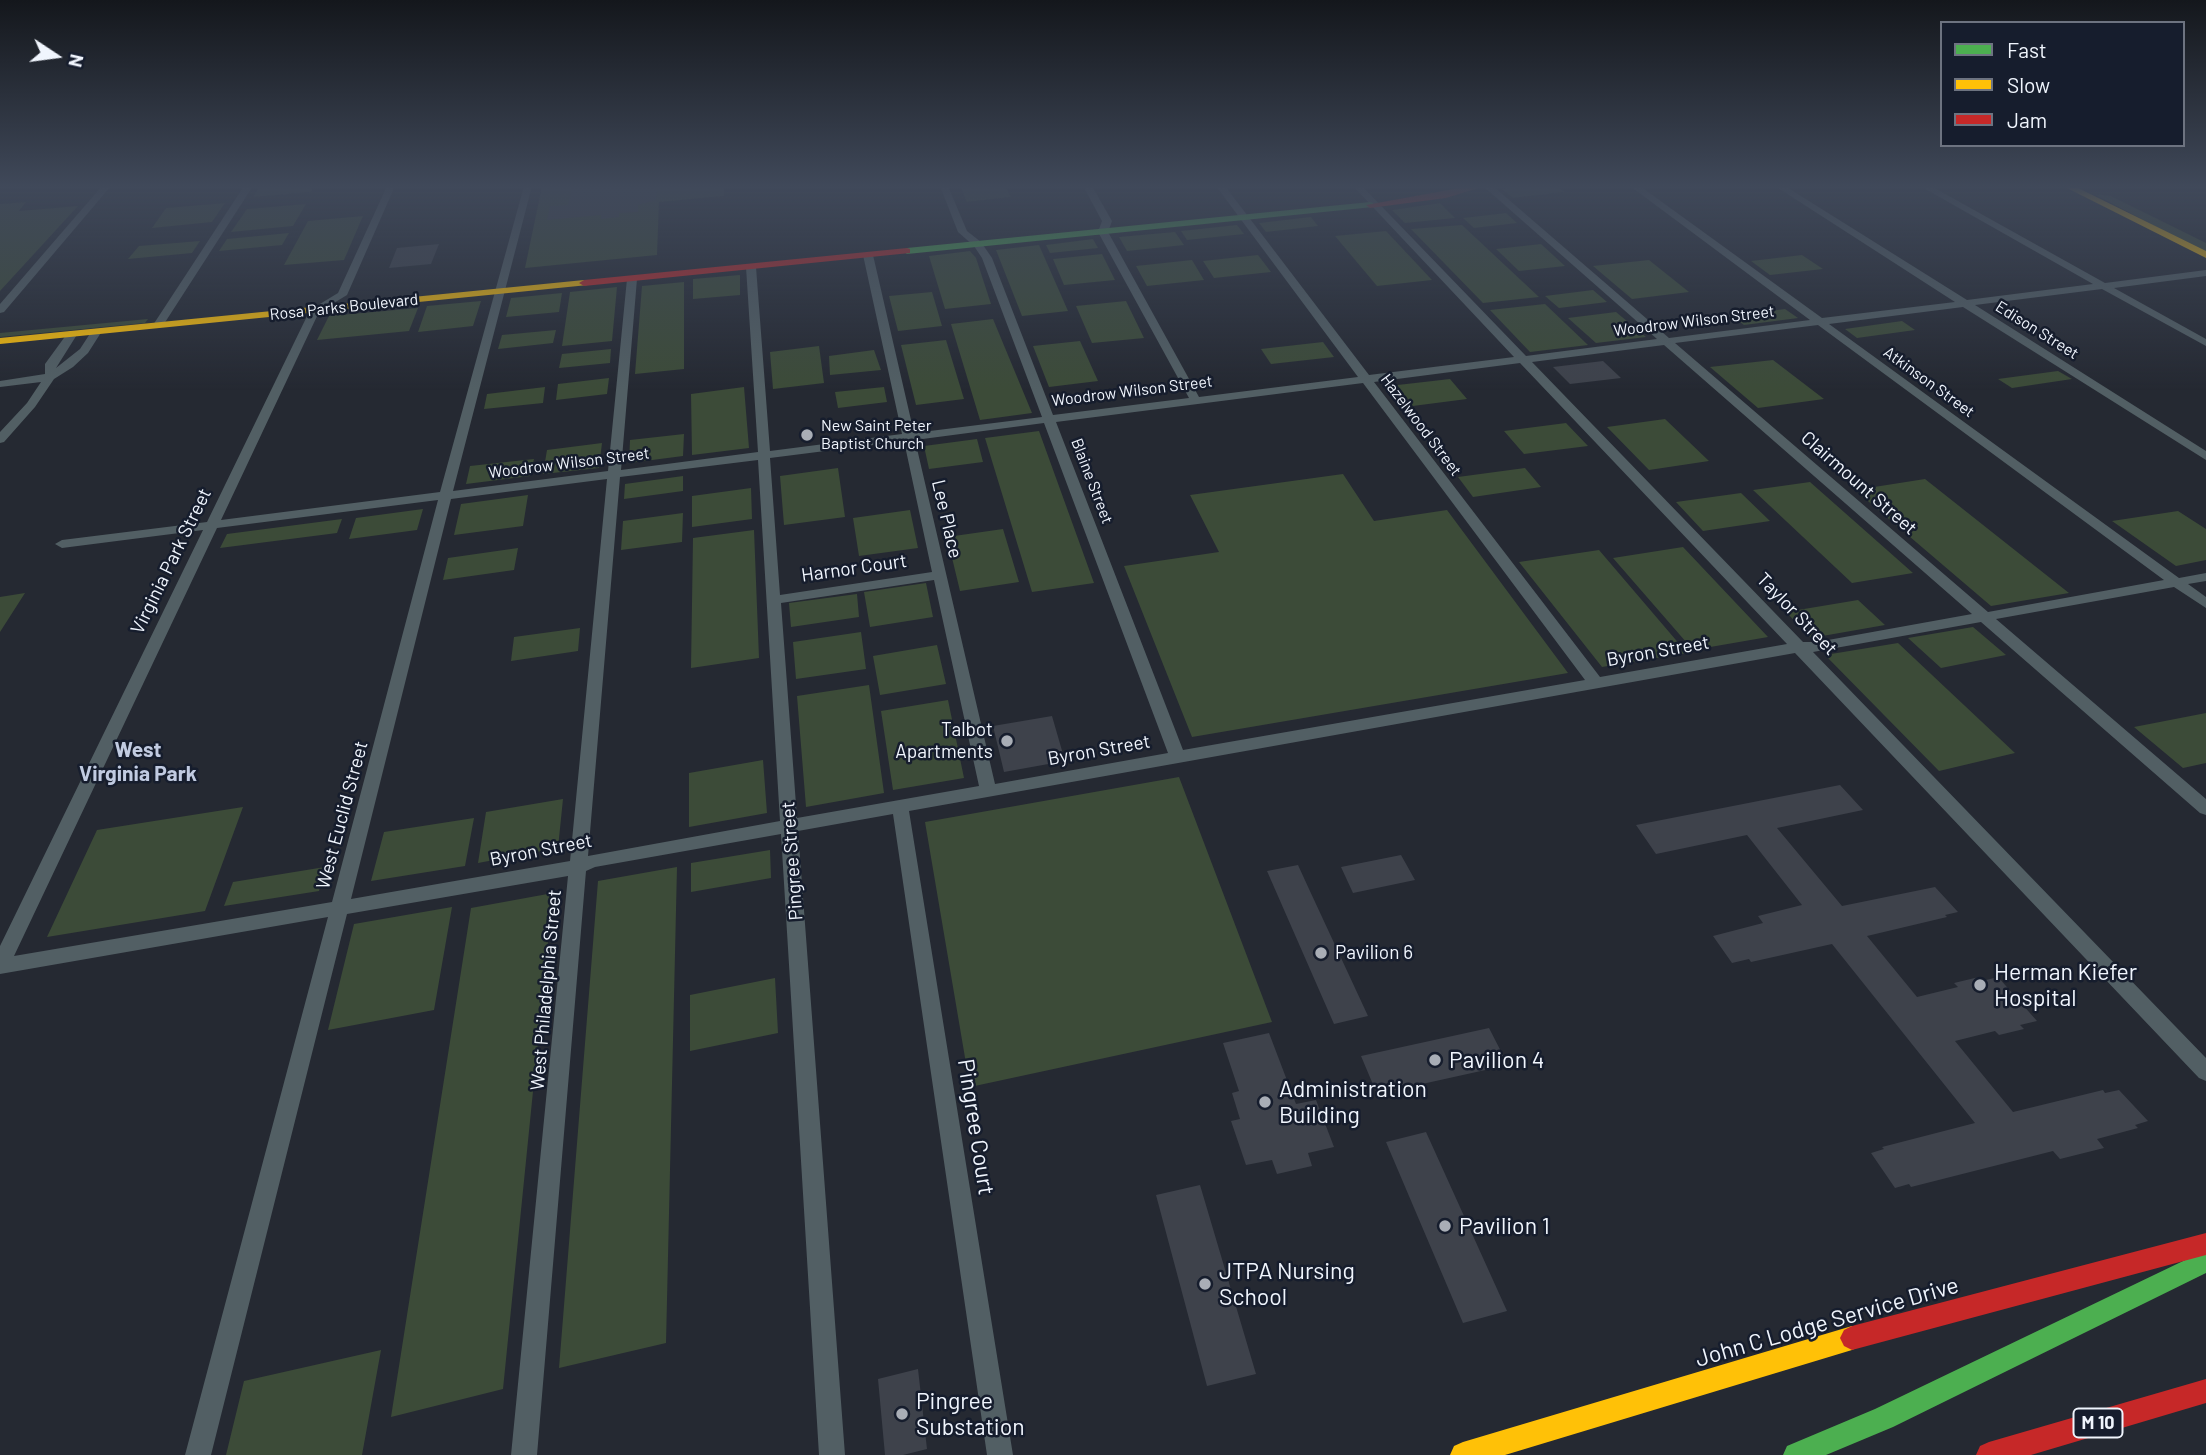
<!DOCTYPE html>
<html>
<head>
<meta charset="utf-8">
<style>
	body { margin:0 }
	#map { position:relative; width:2206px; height:1455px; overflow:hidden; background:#252932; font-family:Barlow,sans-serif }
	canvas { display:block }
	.legend { position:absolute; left:1940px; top:21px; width:245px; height:126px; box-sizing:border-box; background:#161d2d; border:2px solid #6d7380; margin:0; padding:9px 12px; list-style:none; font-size:21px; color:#f0f5fd }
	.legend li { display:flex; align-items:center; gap:14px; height:35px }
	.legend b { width:35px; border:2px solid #6d7380 }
	.north { position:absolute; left:21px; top:21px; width:70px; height:70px; -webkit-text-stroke:5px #161d2d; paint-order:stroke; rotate:103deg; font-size:19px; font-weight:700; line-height:28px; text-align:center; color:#f0f5fd }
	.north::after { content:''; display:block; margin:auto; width:24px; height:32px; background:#f0f5fd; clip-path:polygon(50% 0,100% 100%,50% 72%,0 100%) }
</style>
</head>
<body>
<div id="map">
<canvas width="2206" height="1455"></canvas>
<ul class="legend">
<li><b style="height:9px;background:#4caf50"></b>Fast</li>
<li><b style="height:9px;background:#ffc107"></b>Slow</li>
<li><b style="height:9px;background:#c62828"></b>Jam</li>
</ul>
<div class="north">N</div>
</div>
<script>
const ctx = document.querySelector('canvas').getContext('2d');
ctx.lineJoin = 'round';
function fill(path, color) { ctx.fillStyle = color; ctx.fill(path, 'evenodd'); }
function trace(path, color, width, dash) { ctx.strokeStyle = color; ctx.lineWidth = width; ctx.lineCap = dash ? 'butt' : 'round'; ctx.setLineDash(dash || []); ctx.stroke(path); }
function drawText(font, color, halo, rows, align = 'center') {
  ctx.font = font + ' Barlow,sans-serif'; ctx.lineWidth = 5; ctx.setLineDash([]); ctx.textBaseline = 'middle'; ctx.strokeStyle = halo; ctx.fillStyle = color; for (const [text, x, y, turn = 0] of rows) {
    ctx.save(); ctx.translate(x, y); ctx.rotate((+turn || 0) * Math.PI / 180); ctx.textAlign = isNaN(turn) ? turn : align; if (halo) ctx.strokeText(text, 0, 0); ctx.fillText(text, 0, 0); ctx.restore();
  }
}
fill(new Path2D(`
	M260,186H314L311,192L253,197Z
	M542,186H724V196L659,202L657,255L525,268Z
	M960,186H1005L1011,197L967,202Z
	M1515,186H1557L1565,192L1513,198L1502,189Z
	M2094,194L2111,196L2206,243V253Z
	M26,202L19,211L78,206L0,291V204Z
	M225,203L212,222L152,228L166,208Z
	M1440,203L1455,218L1405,223L1392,210Z
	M306,204L293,226L231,232L247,209Z
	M1506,213L1517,223L1474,228L1463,218Z
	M363,216L344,260L284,265L308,221Z
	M1311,217L1318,226L1266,232L1259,223Z
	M1237,225L1244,234L1187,240L1181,231Z
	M1462,225L1539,297L1483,303L1411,229Z
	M1386,231L1432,280L1377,286L1335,236Z
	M1175,232L1184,245L1127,251L1119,237Z
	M289,233L282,245L219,251L227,239Z
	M1093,239L1098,248L1050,253L1046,245Z
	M200,241L192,253L128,259L139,246Z
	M1541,244L1565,266L1519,271L1496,249Z
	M1039,245L1068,311L1022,316L996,250Z
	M970,251L976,258L991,304L945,309L929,256Z
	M1102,254L1115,280L1064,285L1053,259Z
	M1258,255L1271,272L1214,278L1203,261Z
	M1802,255L1823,269L1770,275L1751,261Z
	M1192,260L1204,280L1147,286L1136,266Z
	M1649,260L1689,292L1632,299L1593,266Z
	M740,275V295L693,299V279Z
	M684,282V369L635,374L642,286Z
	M617,287L612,341L562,346L570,292Z
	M1593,290L1607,302L1559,308L1545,296Z
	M932,292L942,326L898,331L889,296Z
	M562,293L559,312L506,317L511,298Z
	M481,301L473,326L418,332L427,306Z
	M1126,301L1144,338L1092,343L1076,306Z
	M1545,304L1588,345L1530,352L1490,310Z
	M418,308L409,331L317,340L329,316Z
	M1785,309L1798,318L1744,325L1732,316Z
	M1616,312L1646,337L1596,343L1568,318Z
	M148,319L145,323L0,337V333Z
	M993,319L1032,413L980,420L951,324Z
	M1902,321L1915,330L1857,338L1845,329Z
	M556,330L553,343L498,349L502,335Z
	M946,340L964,399L916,405L901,345Z
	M1080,341L1098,381L1049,387L1033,346Z
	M1323,342L1334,357L1271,364L1261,349Z
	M819,346L824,383L773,389L770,352Z
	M611,349L610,363L559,368L562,354Z
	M874,350L881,370L830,375L829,356Z
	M1773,360L1824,399L1758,408L1710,367Z
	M2058,371L2072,379L2012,388L1998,379Z
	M609,378L607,394L556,400L558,384Z
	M1450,379L1467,399L1405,407L1389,386Z
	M545,387L543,403L484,409L487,394Z
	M744,387L749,448L692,455L691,394Z
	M884,387L887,402L838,408L835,392Z
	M1665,419L1709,461L1649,470L1607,427Z
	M1566,423L1588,446L1524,454L1504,431Z
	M1039,431L1094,583L1032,592L985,438Z
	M684,434L683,456L629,463L630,440Z
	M977,439L983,462L929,469L924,446Z
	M602,443L599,468L543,474L547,450Z
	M534,459L530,476L466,484L470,466Z
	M838,468L845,517L784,525L780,476Z
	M1525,468L1541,487L1473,497L1458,477Z
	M1343,474L1374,521L1447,510L1568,673L1192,737L1124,566L1219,552L1190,495Z
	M683,476V491L624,499L625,484Z
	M1925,479L2069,593L1991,606L1855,490Z
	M1810,482L1913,573L1852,583L1753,490Z
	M751,488L752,519L692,527V496Z
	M1741,493L1770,521L1703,531L1676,502Z
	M528,495L523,526L454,535L461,504Z
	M423,509L417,530L349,539L356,518Z
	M910,510L918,548L859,556L853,518Z
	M2178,511L2206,529V560L2176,566L2112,521Z
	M683,513L682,542L621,550L623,521Z
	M342,519L337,533L220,548L227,534Z
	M1003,529L1019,582L960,591L947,537Z
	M754,530L759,658L691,668L693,538Z
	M1683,547L1768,637L1693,650L1613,558Z
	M518,548L514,570L443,580L448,558Z
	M1599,550L1687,653L1602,667L1519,562Z
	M926,583L933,617L870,627L864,592Z
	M25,593L0,632V597Z
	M857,594L859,617L791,627L789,603Z
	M1858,600L1885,625L1811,638L1786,612Z
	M1973,627L2006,655L1941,668L1908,638Z
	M580,628L578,651L511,661L514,637Z
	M861,632L866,669L796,679L793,642Z
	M1898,643L2015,753L1939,771L1825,655Z
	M937,645L946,684L880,695L873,656Z
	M869,685L884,793L806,807L797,696Z
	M948,700L964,778L893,790L881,711Z
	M2206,713V763L2183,768L2134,727Z
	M763,760L767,813L689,827V773Z
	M1179,777L1272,1022L970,1087L925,822Z
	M563,799L558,848L478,863L486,812Z
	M243,807L205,911L47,937L97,830Z
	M474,818L465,866L371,881L384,832Z
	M770,850L771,878L691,892V863Z
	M325,867L319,891L224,906L233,882Z
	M677,867L666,1343L559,1368L598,881Z
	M553,893L503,1389L391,1417L471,908Z
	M452,907L434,1010L328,1030L354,924Z
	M775,978L778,1033L690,1051V995Z
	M381,1350L362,1455H226L244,1381Z`), '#3c4b38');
fill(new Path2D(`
	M572,186H657L656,200L638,205V212L619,213V217L601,219V215L547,220L550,206L568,205Z
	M439,244L431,264L389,268L397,248Z
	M1603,361L1621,378L1570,384L1553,367Z
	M1052,716L1065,761L1004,772L993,726Z
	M1840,785L1863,810L1777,828L1842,906L1935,887L1958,912L1945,915L1947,917L1867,936L1917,997L1958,987L1954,983L1979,977L1982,981L1998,977L2037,1021L2020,1025L2024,1029L1999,1035L1995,1031L1955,1041L2013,1112L2103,1090L2105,1093L2119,1090L2148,1121L2135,1125L2138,1128L2097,1139L2104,1148L2060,1159L2053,1151L1911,1187L1909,1184L1895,1188L1871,1153L1884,1149L1882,1147L1975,1123L1832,944L1751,962L1749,959L1732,963L1713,936L1763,923L1758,916L1802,905L1747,835L1656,854L1636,825Z
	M1401,855L1415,880L1353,893L1341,867Z
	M1298,865L1309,889L1368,1016L1334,1024L1267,871Z
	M1489,1028L1508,1065L1377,1094L1361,1056Z
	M1269,1033L1296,1104L1316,1100L1334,1147L1308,1153L1312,1166L1277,1174L1272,1160L1246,1165L1231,1121L1240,1119L1232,1093L1239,1091L1223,1043Z
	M1426,1132L1507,1311L1463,1323L1386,1142Z
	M1200,1185L1256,1374L1207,1386L1156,1195Z
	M918,1369L927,1449L903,1455H885L878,1379Z`), '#3e424b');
fill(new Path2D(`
	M102,186H111L4,312L0,313V304Z
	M244,186H253L162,327H154L153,325Z
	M387,186H395L347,295L319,312L221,520L440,492L524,186H532L453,491L608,471L627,279L632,276L637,279L621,470L758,452L746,267L751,264L756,267L770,451L902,434L863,255L868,252L873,255L914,433L1042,417L982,258L974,246L958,232L940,186H948L967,231L981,242L992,258L1053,415L1189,398L1098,232L1102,221L1083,186H1092L1112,221L1108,232L1199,397L1358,377L1216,186H1225L1369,375L1514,357L1353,186H1362L1526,356L1657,339L1483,186H1493L1669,338L1810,320L1630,186H1640L1822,318L1955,302L1775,186H1785L1967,300L2093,284L1920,186H1931L2105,283L2206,270V276L2114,288L2206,339V346L2102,289L1975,305L2206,451V460L1963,307L1829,324L2179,578L2206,573V581L2188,584L2206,597V608L2174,587L1996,619L2206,799V815L2200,813L1981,622L1813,652L2206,1058V1081L2199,1078L1795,653L909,811L1013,1455H987L893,814L798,831L845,1455H819L781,834L595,867L586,871L537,1455H511L568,876L347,914L211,1455H185L328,917L0,974V946L203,530L62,548L55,544L62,540L207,522L310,310L338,293ZM1818,325L2164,580L1988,612L1675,343ZM1664,345L1972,614L1817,642H1803L1532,362ZM1520,363L1787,644L1600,677L1374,382ZM1363,383L1585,680L1183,750L1056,422ZM1044,423L1168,753L995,784L915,440ZM904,441L932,572L780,595L770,458ZM758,460L780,821L588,856L620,477ZM607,479L570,861L351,899L451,499ZM438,500L332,902L14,956L217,528ZM934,580L979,786L797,818L781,603Z
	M93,329L102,331L88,353L73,367L54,379L35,407L4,442L0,443V432L27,403L41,382L0,387V381L45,374V364L69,331H77L78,333L56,368L80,349Z`), '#525f64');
fill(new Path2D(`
	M1370,202L1373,203V207L907,254L902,251L907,248Z
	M2206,1250V1273L1893,1427L1826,1455H1783L1787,1446L1875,1409Z`), '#4caf50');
fill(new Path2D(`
	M2063,186H2074L2206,251V258Z
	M584,280L588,281V285L0,344V338Z
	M1852,1326L1860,1330L1864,1338L1860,1346L1852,1350L1505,1455H1450L1454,1446L1463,1442Z`), '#ffc107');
fill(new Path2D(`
	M1470,186H1485L1446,198L1370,208L1366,205Z
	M907,248L910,249V253L584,286L579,283L584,280Z
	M2206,1233V1255L1852,1350L1844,1346L1840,1338L1844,1330L1852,1326Z
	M2206,1379V1403L2031,1455H1976L1980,1446L1989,1442Z`), '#c62828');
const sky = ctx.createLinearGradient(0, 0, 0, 390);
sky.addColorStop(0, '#14171c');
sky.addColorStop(0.48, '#40495a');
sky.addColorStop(1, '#40495a00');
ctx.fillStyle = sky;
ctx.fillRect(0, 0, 2206, 390);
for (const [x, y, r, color] of [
	[807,435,7,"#a9aeb6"],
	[1007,741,7,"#a9aeb6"],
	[1321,953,7,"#a9aeb6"],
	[1980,985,7,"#a9aeb6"],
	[1435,1060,7,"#a9aeb6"],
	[1265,1102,7,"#a9aeb6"],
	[1445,1226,7,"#a9aeb6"],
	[1205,1284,7,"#a9aeb6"],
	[902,1414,7,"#a9aeb6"]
]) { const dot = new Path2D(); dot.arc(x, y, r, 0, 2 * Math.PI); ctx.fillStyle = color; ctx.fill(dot); trace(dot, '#161d2d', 2.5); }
drawText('16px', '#f0f5fd', '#161d2d', [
	["Rosa Parks Boulevard",344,307,-6],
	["Woodrow Wilson Street",1694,321,-7],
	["Edison Street",2037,330,32],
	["Atkinson Street",1929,382,36],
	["Woodrow Wilson Street",1132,391,-7],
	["Hazelwood Street",1421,425,53],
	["Woodrow Wilson Street",569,463,-7],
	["Blaine Street",1092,481,69]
]);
drawText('16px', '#f0f5fd', '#161d2d', [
	["New Saint Peter",821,426],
	["Baptist Church",821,444]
], 'left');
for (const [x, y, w] of [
	[2098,1423,49]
]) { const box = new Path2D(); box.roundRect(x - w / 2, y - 14.5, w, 29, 5); ctx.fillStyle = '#161d2d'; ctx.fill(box); trace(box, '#f0f5fd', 2); }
drawText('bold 18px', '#f0f5fd', null, [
	["M 10",2098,1423]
]);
drawText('19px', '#f0f5fd', '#161d2d', [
	["Clairmount Street",1859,483,41],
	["Lee Place",947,519,77],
	["Virginia Park Street",171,561,-64],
	["Harnor Court",854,568,-8],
	["Taylor Street",1797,614,46],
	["Byron Street",1658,651,-10],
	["Byron Street",1099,750,-10],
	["West Euclid Street",342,815,-75],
	["Byron Street",541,850,-11],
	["Pingree Street",792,861,-94],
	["West Philadelphia Street",546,990,-85]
]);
drawText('19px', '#f0f5fd', '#161d2d', [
	["Talbot",993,730],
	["Apartments",993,752],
	["Pavilion 6",1335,953,"left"]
], 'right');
drawText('bold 21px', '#c1cbe1', '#161d2d', [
	["West",138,750],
	["Virginia Park",138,774]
]);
drawText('23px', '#f0f5fd', '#161d2d', [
	["Herman Kiefer",1994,972],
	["Hospital",1994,998],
	["Pavilion 4",1449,1060],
	["Administration",1279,1089],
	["Building",1279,1115],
	["Pavilion 1",1459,1226],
	["JTPA Nursing",1219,1271],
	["School",1219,1297],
	["Pingree",916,1401],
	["Substation",916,1427]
], 'left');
drawText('23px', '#f0f5fd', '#161d2d', [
	["Pingree Court",976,1127,81],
	["John C Lodge Service Drive",1827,1322,-16]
]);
</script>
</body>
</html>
